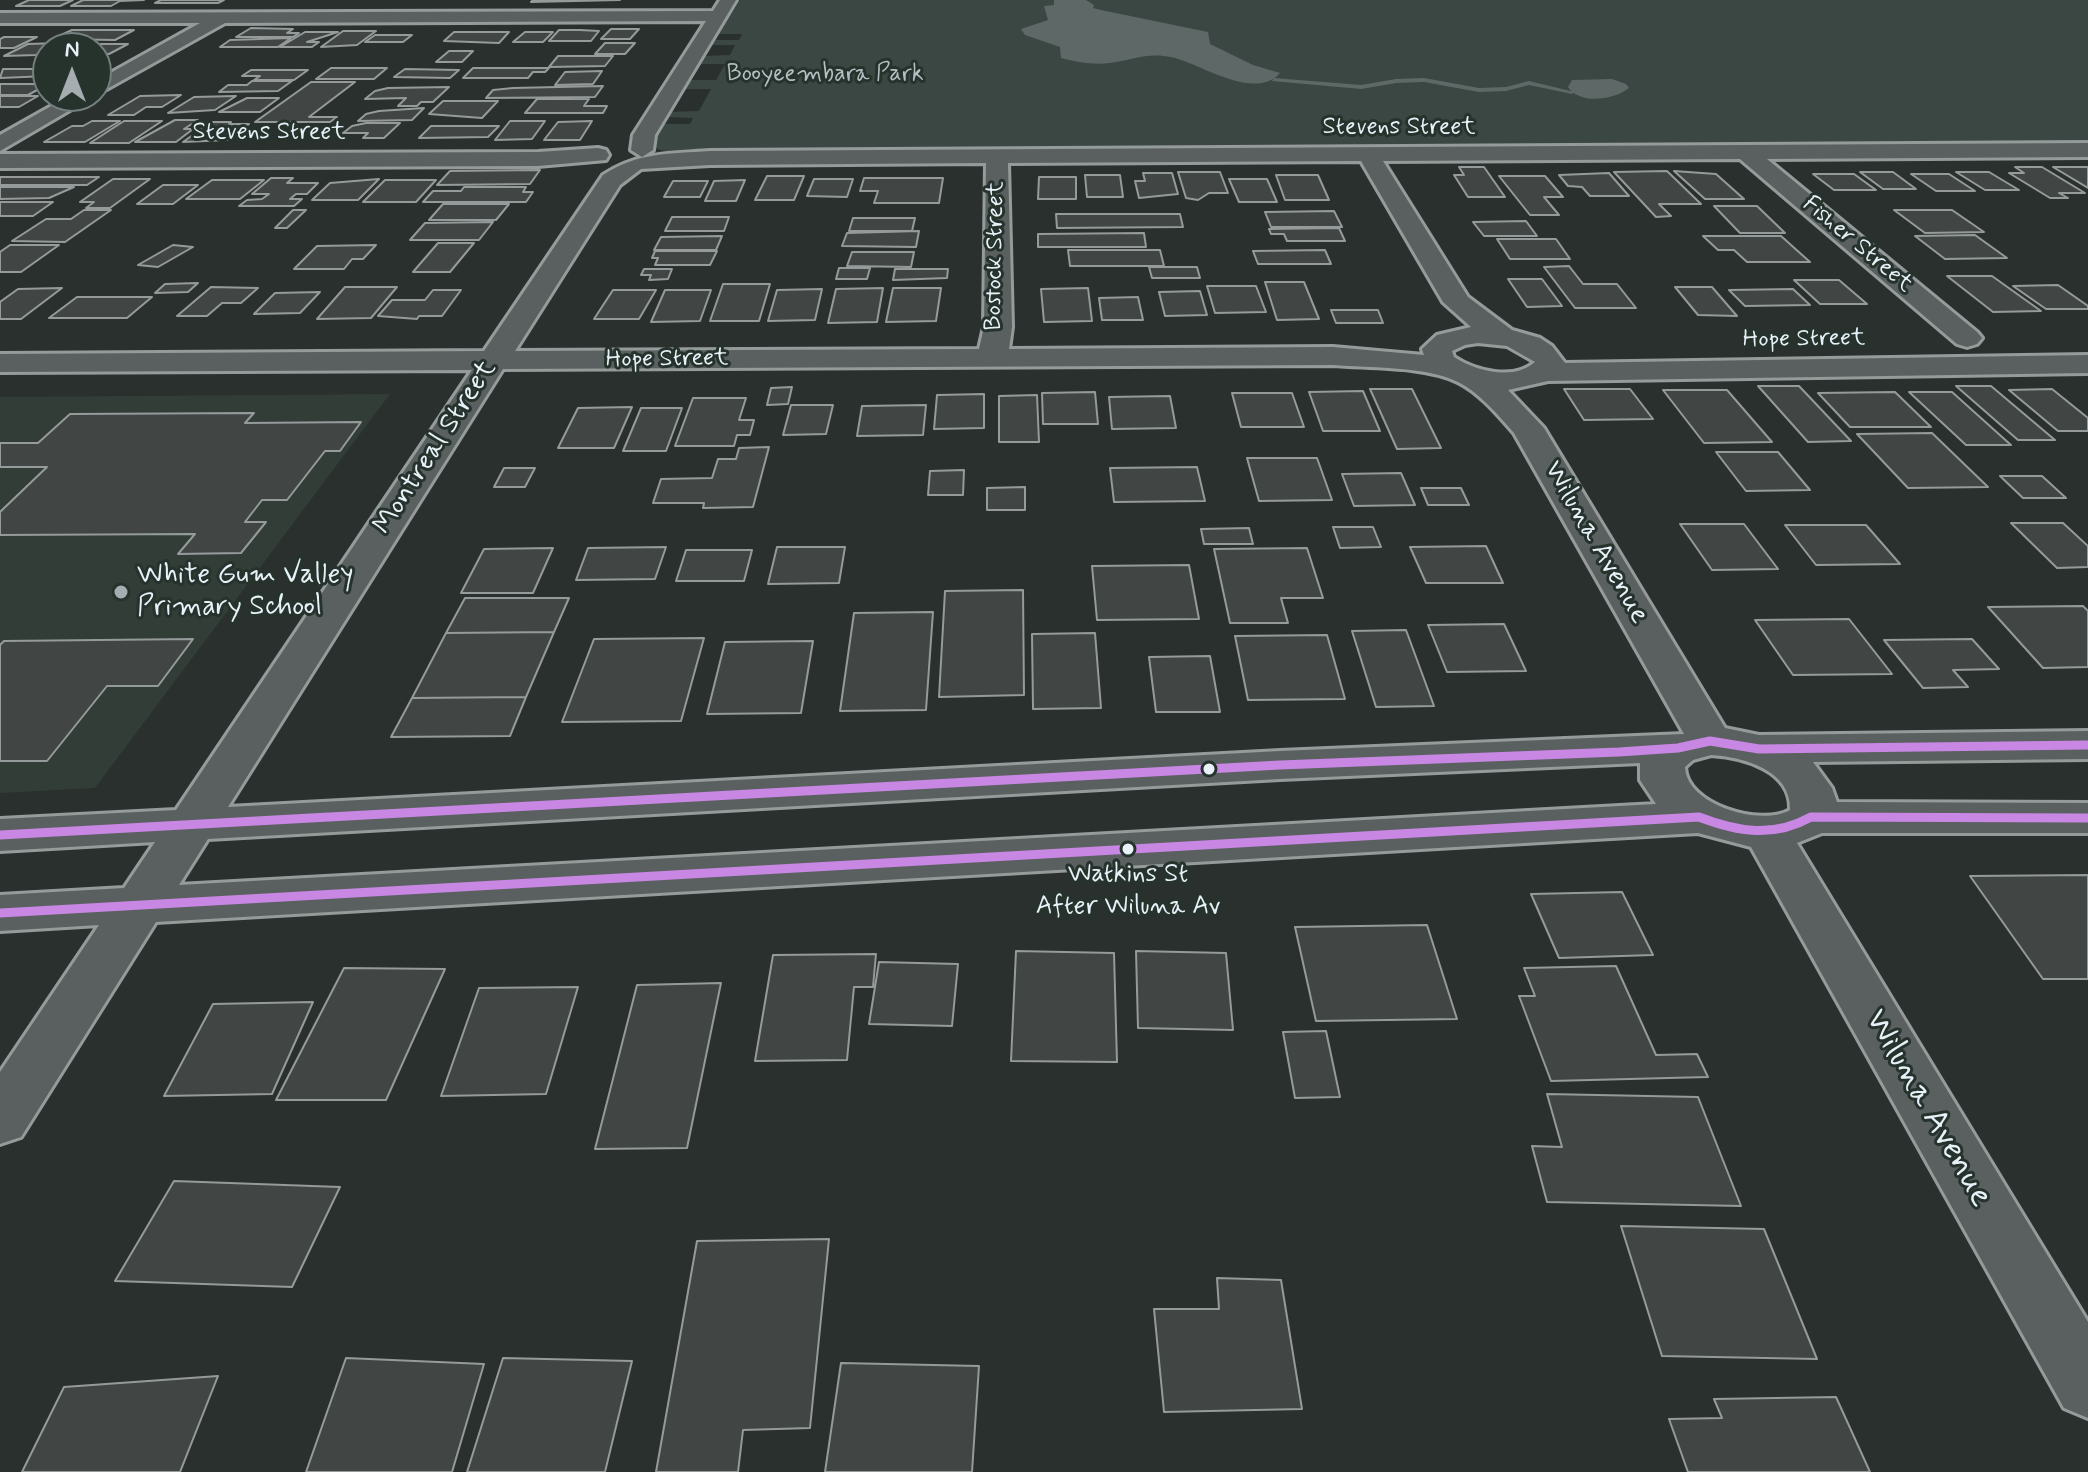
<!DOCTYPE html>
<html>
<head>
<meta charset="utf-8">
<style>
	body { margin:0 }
	#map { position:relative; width:2088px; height:1472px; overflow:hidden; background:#29302d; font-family:Mynerve,sans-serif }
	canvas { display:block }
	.north { position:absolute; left:32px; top:32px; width:80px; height:80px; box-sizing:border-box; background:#26332d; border:2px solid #747f7e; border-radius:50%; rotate:0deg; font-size:22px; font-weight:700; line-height:32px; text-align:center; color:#e8f1f8 }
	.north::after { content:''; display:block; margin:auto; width:28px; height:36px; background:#a5adb1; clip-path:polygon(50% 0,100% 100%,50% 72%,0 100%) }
</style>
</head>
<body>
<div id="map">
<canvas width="2088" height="1472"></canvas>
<div class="north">N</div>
</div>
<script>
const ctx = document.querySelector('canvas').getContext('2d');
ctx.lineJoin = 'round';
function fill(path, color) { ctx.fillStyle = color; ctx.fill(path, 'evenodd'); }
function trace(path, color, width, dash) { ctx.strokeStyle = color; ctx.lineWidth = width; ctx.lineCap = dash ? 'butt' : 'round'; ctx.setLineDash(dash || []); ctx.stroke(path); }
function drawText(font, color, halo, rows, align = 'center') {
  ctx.font = font + ' Mynerve,sans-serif'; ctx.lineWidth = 6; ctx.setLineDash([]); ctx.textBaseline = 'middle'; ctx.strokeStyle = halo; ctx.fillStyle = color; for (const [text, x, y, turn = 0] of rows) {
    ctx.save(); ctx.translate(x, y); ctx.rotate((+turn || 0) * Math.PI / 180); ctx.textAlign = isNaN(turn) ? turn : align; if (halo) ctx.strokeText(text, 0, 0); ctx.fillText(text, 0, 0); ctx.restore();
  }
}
fill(new Path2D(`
	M390,394L95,788L0,793V397Z`), '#323d38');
fill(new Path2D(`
	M740,0H2088V146L680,153L660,150L650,144L661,124H690L693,118L665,117L669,112L699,111L711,89H684L688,80H716L725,64H698L704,56L730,55L735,45H711L714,40H739L742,34H718Z`), '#3b4743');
fill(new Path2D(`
	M1054,0H1086L1094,5L1093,8L1101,10L1208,32L1210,44L1253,65L1280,73C1254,102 1200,63 1171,57C1149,52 1131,60 1110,63C1092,65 1078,62 1061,58L1060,47L1025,35L1021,29L1048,20L1044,6L1054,5Z
	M1612,79L1626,84L1629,88C1614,100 1580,105 1568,87L1572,80Z`), '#5e6967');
fill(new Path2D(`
	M1274,78L1361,85L1396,79L1424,78L1479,88L1506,87L1529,81L1575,92L1572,94L1529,85L1506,91L1479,92L1424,82L1396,83L1361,89L1272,81Z`), '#5e6967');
const building = new Path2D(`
	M29,0H73L60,6H16Z
	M83,0H144L120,1L111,6H71Z
	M161,0H224L218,3H155Z
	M533,0H620L531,2Z
	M251,28L293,29L287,33H299L293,37H236Z
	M611,29H639L630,39H601Z
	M72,30H134L115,40L52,39Z
	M559,30H580L599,31L591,41H549Z
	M343,31H376L357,45L321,47Z
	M305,32H338L307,42H319L312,47H280Z
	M454,32H509L499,43L444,41Z
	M525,32H553L543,42H513Z
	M375,35H412L403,42H365Z
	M4,37H37L14,48H0V39Z
	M291,38L278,47H220L230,40Z
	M60,43L36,55L4,56L28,44Z
	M605,43H635L625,54H595Z
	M73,44H128L109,54H96V48H65Z
	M449,51H473L462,62H436Z
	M558,56H613L605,66L549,67Z
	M331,68H387L374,79H316Z
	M473,68H549L545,72H533L528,78H463Z
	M3,69H48V76L0,78Z
	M405,69L459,70L450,78L394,77Z
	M251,70H308L294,80H254L260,76H242Z
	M602,71L593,84L555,85L565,72Z
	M252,81H292L278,91L219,92L228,85H247Z
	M311,82H355L309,117H337L330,122H255Z
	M0,84H48L28,95H0Z
	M603,86L595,97L486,98L493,90L513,88Z
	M449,87L433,102H421L417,106H398L406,98L365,99L375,91L388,88Z
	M181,95L162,107H146L134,115H108L140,96Z
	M0,96H38L19,107H0Z
	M236,96L215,110L168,113L194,97Z
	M247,98H279L260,112H219Z
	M537,99H589L584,106H607L603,113H525Z
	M443,101H498L482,118L429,114Z
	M424,108L412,120L358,121L366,114L379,111Z
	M175,120H198L184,129H193L176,142H135Z
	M92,121H120L85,142H44L72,126H83Z
	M124,121H162L129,143H90Z
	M510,121H545L532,139L495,140Z
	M592,121L580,140H544L558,122Z
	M211,122H231L229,124H249L228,140L183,142Z
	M366,123H400L384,138H363L368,133H343L352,126Z
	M431,126H499L488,137L419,138Z
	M1459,167H1484L1505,197H1468L1454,175H1464Z
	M2015,167H2042L2085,193H2059L2068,198H2050L2009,173H2024Z
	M2053,167H2088V188Z
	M540,170L530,184L437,185L450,171Z
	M1667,171L1701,204H1659L1671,216L1656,217L1614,172Z
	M1674,171L1716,174L1744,199H1705Z
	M1178,172H1220L1228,193H1209L1198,200L1186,198Z
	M1860,172H1893L1916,189H1883Z
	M1956,172H1989L2019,190H1985Z
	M1143,173H1172L1178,194L1139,198L1135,181H1145Z
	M1609,173L1629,196H1590L1582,187L1568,186L1559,175Z
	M1813,174H1854L1876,190H1834Z
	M1911,174H1949L1975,191H1936Z
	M1085,175H1120L1123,197H1087Z
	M1276,175H1318L1329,200H1285Z
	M767,176H804L794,200H755Z
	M1499,176H1545L1563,197H1544L1559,215H1530Z
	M0,177H99L87,185H0Z
	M1039,177H1076V199H1038Z
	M271,178H293L287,183H318L307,194H296L290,199H302L294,206H239L247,200L262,199L269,194H252Z
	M864,178H943L939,203H874L878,191H860Z
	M113,179H150L110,208H86L94,202H80Z
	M379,179L358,200H312L330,183Z
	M814,179H853L847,197L807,196Z
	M1229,179H1267L1277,202H1239Z
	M212,180H264L240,199H186Z
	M385,180H436L416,202H363Z
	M745,180L736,201H705L714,181Z
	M673,181H708L700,197H664Z
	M163,185H198L173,204H137Z
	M0,187H74L49,198L0,199Z
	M464,187H526L523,192H533L526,202H423L433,191H461Z
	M0,202H53L33,216H0Z
	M443,204H509L496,220H429Z
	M1714,206H1757L1785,233H1740Z
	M84,210H111L65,242L12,241L46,219H71Z
	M293,210H306L287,228H275Z
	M1894,210H1952L1984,232L1925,233Z
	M1334,211L1342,227H1271L1265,212Z
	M1056,214H1180L1183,227L1057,228Z
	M672,217H729L724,231H665Z
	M853,218H915L912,231H849Z
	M1526,221L1537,236H1484L1473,222Z
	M493,222L479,240H410L425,223Z
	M1339,228L1345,241H1287L1284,234H1271L1269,229Z
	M919,231L916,247L842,246L847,233Z
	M1144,233L1146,247H1038V234Z
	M1975,235L2007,258L1945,259L1915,236Z
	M722,236L716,250H654L661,237Z
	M1703,236H1781L1810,262H1747L1734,250H1718Z
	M1497,239H1556L1570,259H1510Z
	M438,243H474L450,272H413Z
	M10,245H59L21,272H0V252Z
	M173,245L193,247L158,267L138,265Z
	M376,245L363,259H352L344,269H294L317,246Z
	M1068,250H1160L1164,266H1070Z
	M1325,250L1331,264H1258L1253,251Z
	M655,251H717L710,265H655L658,258H652Z
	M852,252H914L911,267L847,266Z
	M1569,266L1583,284H1617L1636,308H1575L1544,267Z
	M1149,267H1197L1200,278H1152Z
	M839,268H870L867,279H836Z
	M644,269H672L668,279L649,280L651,275H641Z
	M895,269H948L947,278L893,280Z
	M1947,276H1992L2041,311L1993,312Z
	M1508,279H1542L1562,306L1527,307Z
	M1794,280H1839L1867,304H1820Z
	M1265,282H1304L1319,319L1277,320Z
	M198,283L188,292L155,293L165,284Z
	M723,284H770L759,321H710Z
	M2058,285L2088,306V309H2046L2013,286Z
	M1207,286H1256L1266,312L1215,313Z
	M211,287L258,288L241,303H222L207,316H177Z
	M345,287H397L371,318L317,319Z
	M1675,287H1712L1737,316L1698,315Z
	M62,288L21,319H0V302L18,289Z
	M883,288L877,322L828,323L836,289Z
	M893,288H941L936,321L886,322Z
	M1088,288L1092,321L1044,322L1041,289Z
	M822,289L815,320L768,321L777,290Z
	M1793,289L1810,305L1745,306L1729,290Z
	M433,290H461L442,316H419L417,319L378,316L392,300H425Z
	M613,290H656L639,319H594Z
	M665,290H711L700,321L651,322Z
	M1200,291L1207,315L1165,316L1159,292Z
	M320,292L300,313L254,314L275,293Z
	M77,297H152L127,318H49Z
	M1138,297L1143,320H1102L1099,298Z
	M1331,310H1378L1383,323H1336Z
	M1758,386H1799L1851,441L1808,442Z
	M1956,386H1991L2055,440H2018Z
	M792,387L788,404L767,405L771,388Z
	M1370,389H1412L1441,448L1397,449Z
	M1564,389H1630L1653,419L1584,420Z
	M2052,389L2088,418V431H2058L2009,390Z
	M1663,390H1727L1772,442L1704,443Z
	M1363,391L1380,431H1323L1309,392Z
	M1095,392L1098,424H1043L1042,393Z
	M1895,392L1931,427H1850L1818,393Z
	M1909,392H1952L2011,445H1966Z
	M1232,393H1292L1304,427H1241Z
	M984,394V428L934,429L937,395Z
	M1037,395L1039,442H999V396Z
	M1170,396L1176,428L1112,429L1109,397Z
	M693,398H746L739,420H754L750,435H737L734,446H675Z
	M791,405H833L826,434L783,435Z
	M926,405L923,435L857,436L862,406Z
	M632,407L614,448H558L578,408Z
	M641,408H682L666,451H623Z
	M254,413L245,423L361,422L340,451H325L287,500H262L245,522H266L241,553L178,554L195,534L0,535V512L47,467H0V443H38L70,414Z
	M1932,433L1988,487L1908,488L1857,434Z
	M769,447L753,507L703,508L704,503H653L661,479L712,478L718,459H736L739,448Z
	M1716,452H1778L1810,490L1746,491Z
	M1247,458H1317L1332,500L1259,501Z
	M1197,467L1205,501L1114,502L1110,468Z
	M504,468H535L525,487H494Z
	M964,470L963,495H928L930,471Z
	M1401,473L1415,505L1354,506L1342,474Z
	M2000,476H2042L2066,498H2023Z
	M1025,487V510H987V488Z
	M1421,488H1461L1469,505H1428Z
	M2011,523H2063L2088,546V567L2057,568Z
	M1680,524H1744L1778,569L1712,570Z
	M1785,525H1866L1900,564L1816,565Z
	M1333,527H1373L1381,547L1340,548Z
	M1249,528L1253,544H1204L1201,529Z
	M1486,546L1503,583H1426L1410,547Z
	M666,547L655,579L576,580L588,548Z
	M777,547H845L839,583L768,584Z
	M553,548L533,593H461L484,549Z
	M1307,548L1323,598H1281L1288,623H1230L1214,549Z
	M686,550H752L744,581H676Z
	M1189,565L1199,619L1097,620L1092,566Z
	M1023,590L1024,695L939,697L945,591Z
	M465,598H569L554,632L446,633Z
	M2083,606L2088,611V667L2043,668L1988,607Z
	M933,612L926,710L840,711L854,613Z
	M1849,619L1892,674L1793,675L1755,620Z
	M1504,624L1526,671L1447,672L1428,625Z
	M1406,630L1434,706L1376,707L1352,631Z
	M554,632L526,697L412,698L446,633Z
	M1095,633L1101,708L1033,709L1032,634Z
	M1327,635L1345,699L1248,700L1235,636Z
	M704,638L681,721L562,722L594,639Z
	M193,639L158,686H107L47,761H0V645L4,641Z
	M1972,639L1999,669L1953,670L1968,687L1923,688L1884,640Z
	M813,641L801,713L707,714L725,642Z
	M1210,656L1220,712H1156L1149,657Z
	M526,697L510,736L391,737L412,698Z
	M2088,875V979H2043L1970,876Z
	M1622,892L1653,955L1559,958L1531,894Z
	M1427,925L1457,1019L1316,1021L1295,927Z
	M1016,951L1114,953L1117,1062L1011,1061Z
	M1136,951L1226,953L1233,1030L1138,1028Z
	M876,954L873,987H854L847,1060L755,1061L773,955Z
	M879,962L958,964L952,1026L869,1024Z
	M1616,966L1656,1055L1697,1054L1708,1077L1551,1081L1519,996H1535L1524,968Z
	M344,968L445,969L386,1100H276Z
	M721,983L687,1148L595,1149L637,985Z
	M578,987L546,1094L441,1096L479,988Z
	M313,1002L272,1094L164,1096L213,1004Z
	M1326,1031L1340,1097L1295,1098L1283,1032Z
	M1547,1094L1698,1097L1741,1206L1547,1202L1532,1146L1562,1147Z
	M174,1181L340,1187L292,1287L115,1281Z
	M1621,1226L1764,1229L1817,1359L1662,1356Z
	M829,1239L810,1428L743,1430L738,1472H656L697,1241Z
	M1217,1278L1281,1280L1302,1409L1164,1412L1154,1309H1219Z
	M346,1358L484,1364L452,1472H306Z
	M503,1358L632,1361L605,1472H467Z
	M841,1363L979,1366L972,1472H825Z
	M218,1376L180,1472H22L64,1387Z
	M1836,1397L1870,1472H1688L1669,1419L1722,1418L1714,1399Z`);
fill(building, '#414644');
trace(building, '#959a9a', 2);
const minor = new Path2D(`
	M720,0H736L655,135L653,150L642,157L631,150L633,135L706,21L225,23L96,95V81L200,23H0V13L713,11Z
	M69,96H94L0,151V135Z
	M2088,143V157L1767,159L1977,332L1982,338L1977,344L1967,347L1957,344L1740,159L1383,161L1468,297L1512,330L1540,338L1552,346L1565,363L2088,355V373L1548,381L1508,390L1544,428L1725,728L1759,735L2088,731V759L1813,762L1832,788L1837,802L2088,803V833H1822L1797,843L2088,1322V1418L2064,1408L1751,847L1698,833L156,922L21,1137L0,1144V1072L99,925L0,931V895L124,888L155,842L0,851V819L176,810L472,370L0,372V354L484,351L603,175C638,152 669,154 710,151ZM1361,161L1443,302L1471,327L1437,335L1422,349L1424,355L1333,347L1009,349L1012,327L1008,163ZM986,163L984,327L979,349L515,351L620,185L641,169L710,165ZM1478,343L1507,346L1535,362C1514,381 1475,371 1454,357L1452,351L1465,345ZM1333,365C1370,368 1426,366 1458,382C1480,393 1498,415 1514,433L1684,734L1280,751L228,807L503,369ZM1711,755C1743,757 1792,770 1790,810C1761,827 1686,805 1685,767L1693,760ZM1640,763V780L1656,804L179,885L208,839L1280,779Z
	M598,148L606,150L609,155L606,160L538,166L0,168V154L538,152Z`);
trace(minor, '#959a9a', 6);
fill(minor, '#5a6060');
trace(new Path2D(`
	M0,835L1280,765L1619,752L1678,748L1710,741L1759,749L2088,745
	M0,913L1699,817C1738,832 1773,838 1811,817L2088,818`), '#c787e3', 9);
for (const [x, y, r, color] of [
	[121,592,8,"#a5adb1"],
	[1209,769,7,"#e8f1f8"],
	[1128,849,7,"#e8f1f8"]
]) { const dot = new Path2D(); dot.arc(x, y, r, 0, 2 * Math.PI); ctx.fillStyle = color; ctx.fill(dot); trace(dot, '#26332d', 3); }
drawText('24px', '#b5bfc3', '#26332d', [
	["Booyeembara Park",825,75]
]);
drawText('24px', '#e8f1f8', '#26332d', [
	["Stevens Street",1399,128],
	["Stevens Street",269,133],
	["Fisher Street",1857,245,40],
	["Bostock Street",996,256,-89],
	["Hope Street",1804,340,-1],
	["Hope Street",667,360,-1]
]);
drawText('26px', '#e8f1f8', '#26332d', [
	["Watkins St",1128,876],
	["After Wiluna Av",1128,908]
]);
drawText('28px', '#e8f1f8', '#26332d', [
	["Montreal Street",436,448,-57],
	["Wiluna Avenue",1595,543,60]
]);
drawText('28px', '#e8f1f8', '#26332d', [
	["White Gum Valley",137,576],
	["Primary School",137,608]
], 'left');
drawText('34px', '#e8f1f8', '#26332d', [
	["Wiluna Avenue",1927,1109,60]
]);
</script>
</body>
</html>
